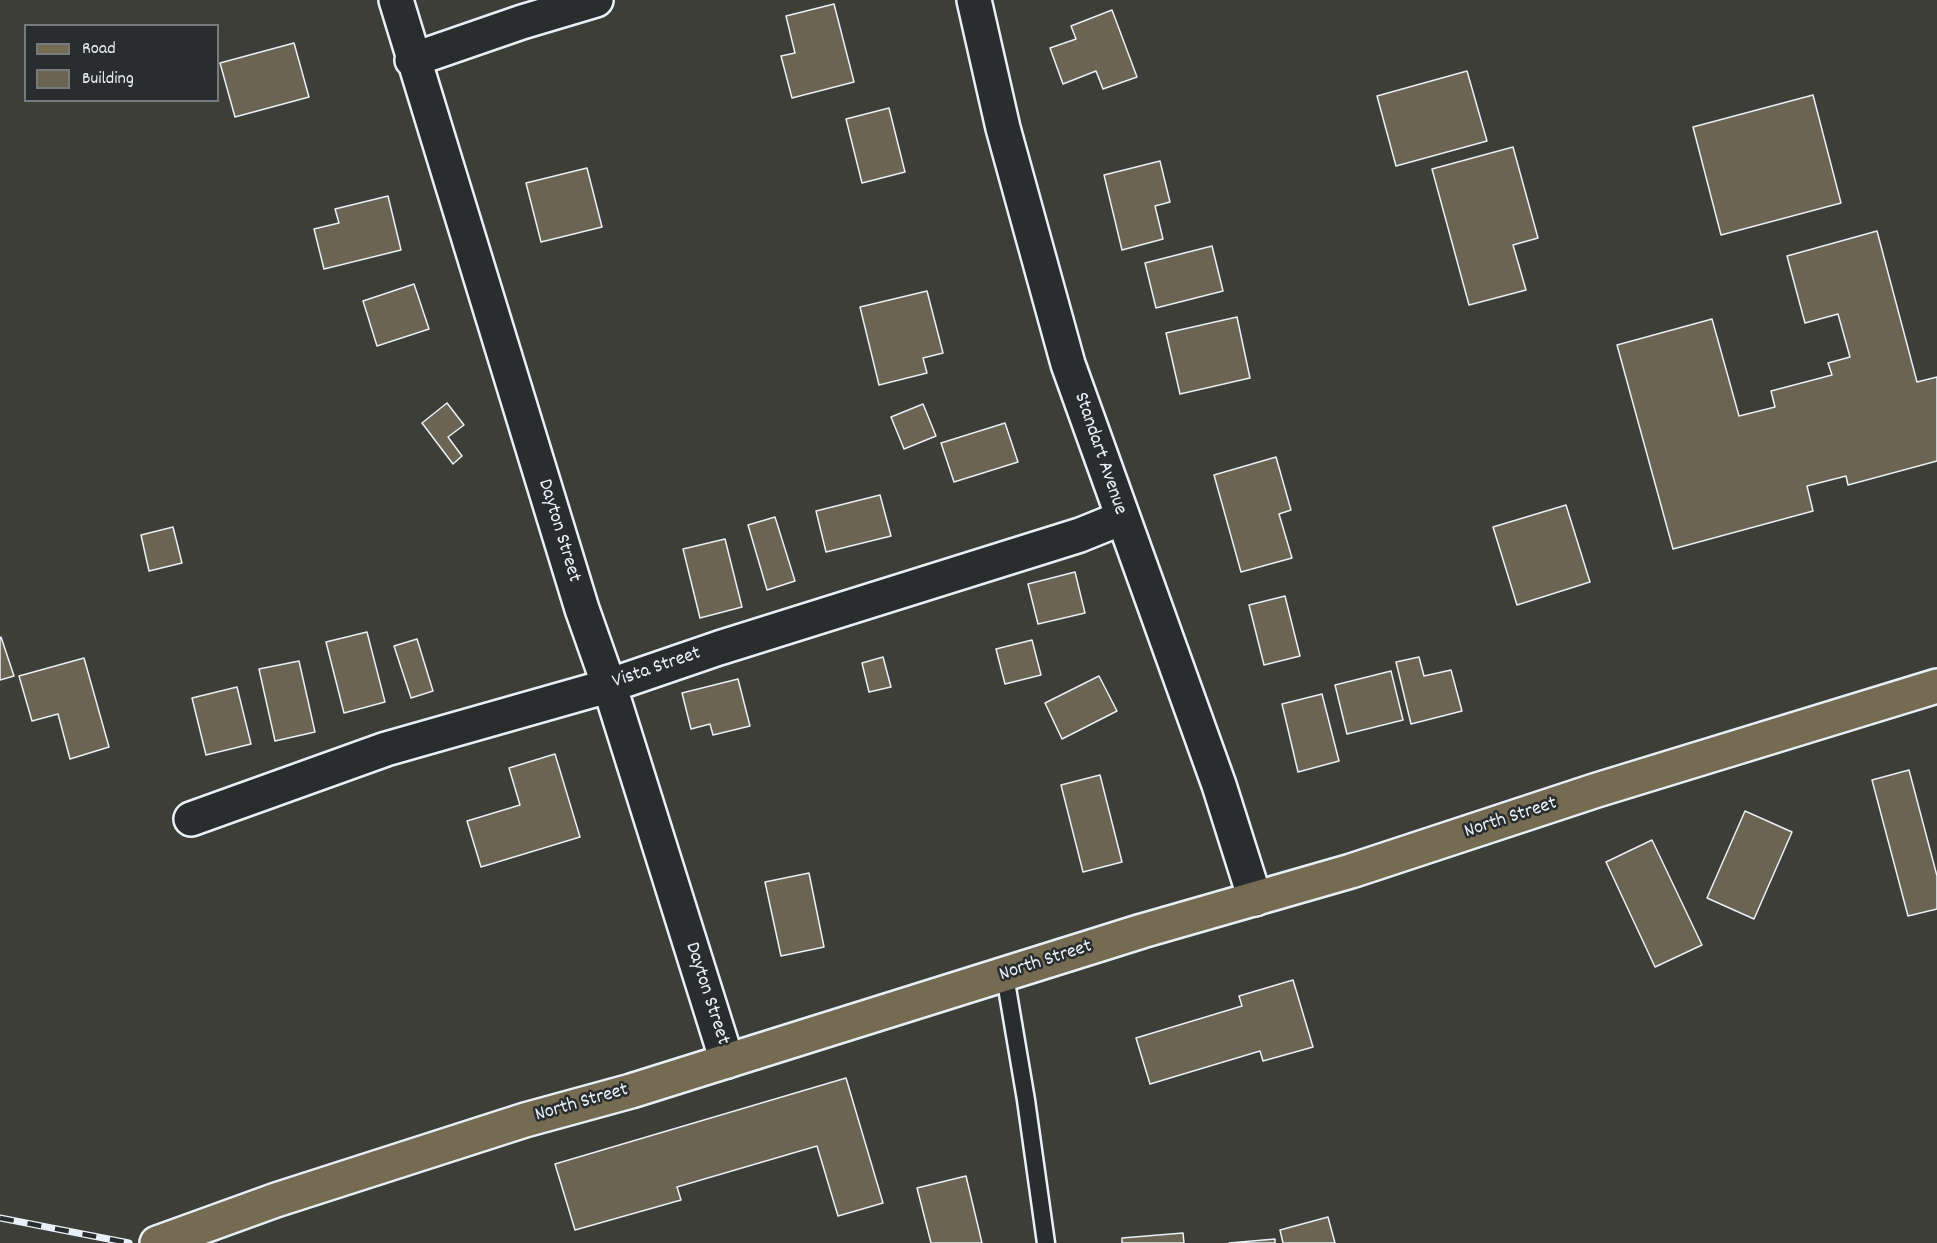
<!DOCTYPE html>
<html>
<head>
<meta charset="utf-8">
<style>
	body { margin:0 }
	#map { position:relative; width:1937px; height:1243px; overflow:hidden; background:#3e3e39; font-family:Dekko,sans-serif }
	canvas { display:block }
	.legend { position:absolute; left:24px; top:24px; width:195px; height:78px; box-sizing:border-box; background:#2a2d2e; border:2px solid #767b7f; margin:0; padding:8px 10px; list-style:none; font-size:18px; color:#e8f1f8 }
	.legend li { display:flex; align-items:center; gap:12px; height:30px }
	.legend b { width:30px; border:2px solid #767b7f }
</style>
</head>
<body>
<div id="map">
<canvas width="1937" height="1243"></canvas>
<ul class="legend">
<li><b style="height:8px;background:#746b52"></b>Road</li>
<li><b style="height:16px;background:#6b6453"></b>Building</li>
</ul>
</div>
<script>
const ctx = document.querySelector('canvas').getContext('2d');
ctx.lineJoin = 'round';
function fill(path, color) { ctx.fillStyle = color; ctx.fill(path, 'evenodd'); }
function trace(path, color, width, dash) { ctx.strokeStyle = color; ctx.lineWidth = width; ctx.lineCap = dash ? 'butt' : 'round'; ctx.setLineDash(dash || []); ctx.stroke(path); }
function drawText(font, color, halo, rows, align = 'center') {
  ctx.font = font + ' Dekko,sans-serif'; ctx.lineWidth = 5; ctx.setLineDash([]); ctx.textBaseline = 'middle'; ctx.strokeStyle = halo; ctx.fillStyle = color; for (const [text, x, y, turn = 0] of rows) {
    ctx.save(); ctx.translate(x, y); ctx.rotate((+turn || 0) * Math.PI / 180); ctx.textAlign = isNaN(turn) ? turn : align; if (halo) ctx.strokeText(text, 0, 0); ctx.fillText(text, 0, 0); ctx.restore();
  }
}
const building = new Path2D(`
	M834,4L854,82L792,98L781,56L795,53L786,16Z
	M1112,10L1137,77L1103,89L1096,71L1063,84L1050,48L1076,39L1071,26Z
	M294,43L309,97L235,117L220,63Z
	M1467,71L1487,141L1396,166L1377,96Z
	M1813,95L1841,203L1721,235L1693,127Z
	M889,108L905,172L862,183L846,119Z
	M1513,147L1538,238L1513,245L1526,290L1469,305L1432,169Z
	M1160,161L1170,202L1155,206L1163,239L1122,250L1104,175Z
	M587,168L602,227L541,242L526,183Z
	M388,196L401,250L324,269L314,229L339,223L335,209Z
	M1877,231L1917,382L1937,377V461L1848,485L1846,476L1807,486L1813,511L1673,549L1617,345L1712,319L1739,416L1775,407L1771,391L1832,375L1828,363L1850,357L1838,314L1805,323L1787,256Z
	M1212,246L1223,291L1156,308L1145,263Z
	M414,284L429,329L377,346L363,301Z
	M927,291L943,353L923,358L927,373L879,385L860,307Z
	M1237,317L1250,378L1180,394L1166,333Z
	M447,403L464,425L448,437L462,456L453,464L422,423Z
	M923,404L936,436L904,449L891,417Z
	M1005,423L1018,462L954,482L941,443Z
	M1276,457L1291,510L1279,514L1292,558L1241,572L1214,475Z
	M880,495L891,536L826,552L816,511Z
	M1566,505L1590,582L1517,605L1493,527Z
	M775,517L795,581L767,590L748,525Z
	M173,527L182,563L149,571L141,535Z
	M725,539L742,607L700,618L683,549Z
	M1075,572L1085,613L1038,624L1028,584Z
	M1285,596L1300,656L1264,665L1249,605Z
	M367,632L385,702L344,713L326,642Z
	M1,637L14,676L0,680V638Z
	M417,639L433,691L411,698L394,646Z
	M1032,640L1041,675L1005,684L996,649Z
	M883,657L891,687L869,692L862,663Z
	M1419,657L1424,676L1451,670L1462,711L1411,724L1396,662Z
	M84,658L109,747L70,759L58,714L32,721L19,676Z
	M299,661L315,732L275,741L259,669Z
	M1391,671L1403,720L1347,734L1335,685Z
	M1099,676L1117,711L1062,739L1045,703Z
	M738,679L750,726L713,735L710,724L691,729L682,693Z
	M237,687L251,744L206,755L192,698Z
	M1322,694L1339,761L1298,772L1282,704Z
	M555,754L580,837L481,867L467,821L520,805L509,768Z
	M1909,770L1937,876V909L1908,916L1872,780Z
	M1100,775L1122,862L1083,872L1061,785Z
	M1745,811L1792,832L1754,919L1707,898Z
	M1652,840L1702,945L1655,967L1606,862Z
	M809,873L824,947L781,956L765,882Z
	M1293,980L1313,1047L1263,1061L1260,1051L1150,1084L1136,1038L1242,1006L1239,996Z
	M846,1078L883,1203L838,1216L817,1146L677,1187L681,1200L575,1230L555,1164Z
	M966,1176L982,1243H931L917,1188Z
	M1328,1217L1335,1243H1283L1280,1230Z
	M1183,1233L1184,1243H1122V1238Z
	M1275,1239V1243H1229Z`);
fill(building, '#6b6453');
trace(building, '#e8f1f8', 1.5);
const lane = new Path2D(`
	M1005,976L1026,1100L1046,1243`);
const street = new Path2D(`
	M396,0L582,609L613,697L727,1061
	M412,60L522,22L596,0
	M191,819L386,749L608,686L719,648L1080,535L1122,518`);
const secondary = new Path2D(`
	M974,0L1003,128L1068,364L1219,785L1255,899`);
const primary = new Path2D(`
	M157,1243L276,1200L525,1120L631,1091L1142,931L1351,871L1597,790L1937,686`);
trace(lane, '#e8f1f8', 21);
trace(street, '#e8f1f8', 38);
trace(secondary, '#e8f1f8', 38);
trace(primary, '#e8f1f8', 38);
trace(lane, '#2a2d2e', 16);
trace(street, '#2a2d2e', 33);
trace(secondary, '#2a2d2e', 33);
trace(primary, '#746b52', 33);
const rail = new Path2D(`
	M0,1218L129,1243`);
trace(rail, '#e8f1f8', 7);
trace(rail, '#2a2d2e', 4.5, [14]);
drawText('20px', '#e8f1f8', '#2a2d2e', [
	["Standart Avenue",1099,454,71],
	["Dayton Street",558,531,73],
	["Vista Street",657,669,-19],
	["North Street",1511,819,-18],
	["North Street",1046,962,-18],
	["Dayton Street",706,994,72],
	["North Street",582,1104,-16]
]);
</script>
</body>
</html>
